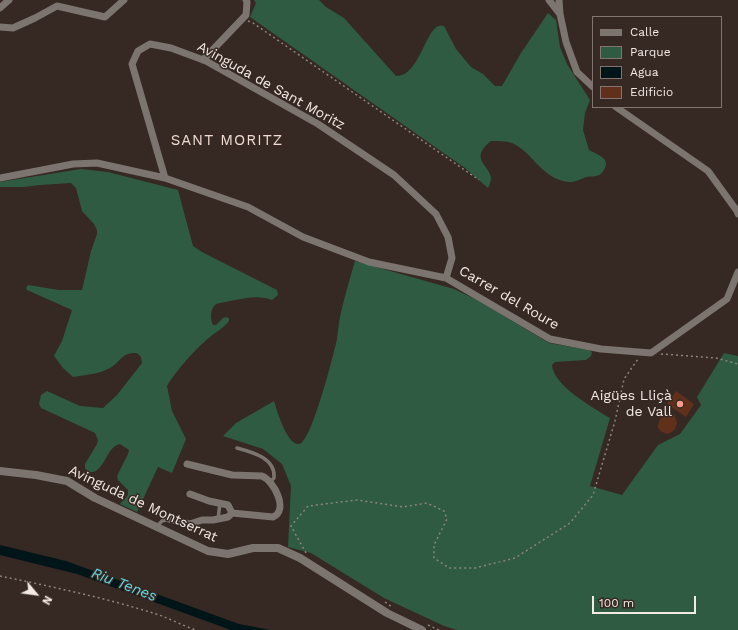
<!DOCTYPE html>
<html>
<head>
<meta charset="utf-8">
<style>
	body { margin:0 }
	#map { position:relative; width:738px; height:630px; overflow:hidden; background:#362822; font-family:"Work Sans",sans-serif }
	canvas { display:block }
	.legend { position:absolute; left:592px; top:16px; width:130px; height:92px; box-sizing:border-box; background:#362822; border:1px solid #827570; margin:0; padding:5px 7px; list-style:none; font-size:12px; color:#f3e9e5 }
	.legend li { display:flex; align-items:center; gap:8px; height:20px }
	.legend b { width:20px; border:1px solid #827570 }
	.north { position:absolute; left:16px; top:574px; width:40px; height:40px; -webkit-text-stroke:3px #362822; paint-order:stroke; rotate:119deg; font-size:11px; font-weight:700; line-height:16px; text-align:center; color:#f3e9e5 }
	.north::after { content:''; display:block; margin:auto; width:14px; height:18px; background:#f3e9e5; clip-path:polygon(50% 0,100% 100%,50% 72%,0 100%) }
	.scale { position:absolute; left:592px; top:596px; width:104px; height:18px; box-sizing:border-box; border:2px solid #f3e9e5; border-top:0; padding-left:5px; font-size:12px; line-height:14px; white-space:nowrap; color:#f3e9e5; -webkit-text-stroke:3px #362822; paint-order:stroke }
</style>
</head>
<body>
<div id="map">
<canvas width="738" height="630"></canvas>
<ul class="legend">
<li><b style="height:5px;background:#7b746f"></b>Calle</li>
<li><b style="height:11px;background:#2e5b41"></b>Parque</li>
<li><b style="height:11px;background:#001518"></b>Agua</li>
<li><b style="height:11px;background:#61301b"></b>Edificio</li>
</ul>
<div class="north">N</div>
<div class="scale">100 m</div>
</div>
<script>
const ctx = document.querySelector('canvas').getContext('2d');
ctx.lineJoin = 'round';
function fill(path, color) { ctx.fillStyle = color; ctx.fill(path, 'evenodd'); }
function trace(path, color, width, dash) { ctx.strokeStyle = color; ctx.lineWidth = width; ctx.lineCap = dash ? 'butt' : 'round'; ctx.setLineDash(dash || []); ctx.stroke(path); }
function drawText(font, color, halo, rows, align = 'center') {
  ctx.font = font + ' "Work Sans",sans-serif'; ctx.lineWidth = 3; ctx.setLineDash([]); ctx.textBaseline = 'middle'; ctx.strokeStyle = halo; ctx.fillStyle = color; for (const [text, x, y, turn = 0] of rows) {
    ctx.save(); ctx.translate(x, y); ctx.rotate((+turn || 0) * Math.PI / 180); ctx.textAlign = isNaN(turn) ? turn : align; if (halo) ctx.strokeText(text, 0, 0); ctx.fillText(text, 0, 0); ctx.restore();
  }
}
fill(new Path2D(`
	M254,0H319L326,7L344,18L396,76C422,76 426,19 444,26L456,49L471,67L483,74L495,86H502L521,53L548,13L556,20L560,47L567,64L590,100L585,113L583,130L589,150C596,154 610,158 605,168C604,171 601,174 599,175C595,177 591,176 587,177C577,180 574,184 563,181C541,176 531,151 512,143C505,141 497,141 491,141C468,159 490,165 491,178C491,181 490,184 488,188L465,168L250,17L256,3Z
	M81,169L108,172L178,190L193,246L202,252L277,290L278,295L272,300C257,294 241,299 225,302C223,303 218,303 216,304C210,309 210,319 213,325H216L223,318L226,317L229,318V321C224,328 217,331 210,337C197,347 175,372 167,386L172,411L186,439L172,473L158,467L137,512L120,504L128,495V490L118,480L117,476L128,454L129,450L120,444C105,447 105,475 88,472L85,468V464L97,444L98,440L95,433L41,408L39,404L41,395L47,391L80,406L103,408L117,395L142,363L141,357L137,353C120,353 122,361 110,368C99,374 86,375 73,377L63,368L54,356L62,341L72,310L27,290L26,288L28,285L59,290H82L91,251L97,234V230L94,224L82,211L76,188L71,183L40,185L24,187H0V182Z
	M355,261L454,289L477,300L549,343L589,350L592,352L591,356L586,360L555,362L552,365C553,385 593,408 610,418L590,486L622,495L658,445L680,434L701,405L697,397L724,353L738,356V630H457L444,626L384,598L311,553L288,547L291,486L282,464L263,449L223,436L236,423L274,401C277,411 287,445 299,444C311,444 334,353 337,339C338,330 339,321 341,312C345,295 350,278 355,261Z`), '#2e5b41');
fill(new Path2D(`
	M0,545L66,561L239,624L270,630H231L77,574L0,555Z`), '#001518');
fill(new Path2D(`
	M676,391L694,404L686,417L667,404Z
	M674,414L677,423L675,429L673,431L668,434L662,432L658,428V425L660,419L665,415Z`), '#61301b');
trace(new Path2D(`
	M248,21L253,23L479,180
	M661,354L716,358L738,364
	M306,553L291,526L308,506L357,500L403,507L427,503L444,511L447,519L434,545V558L449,568H475L515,558L570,523L593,495L615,421L624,379L638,359
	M0,576C53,587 107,598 159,615C171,619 183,626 196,630
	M385,602L392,607
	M428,625L439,630`), '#8f837e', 1.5, [2, 3]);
trace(new Path2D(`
	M237,448C252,452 276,458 274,478L270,482
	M218,519L220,503
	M157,526L162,521L169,519`), '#7b746f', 3.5);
trace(new Path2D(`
	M549,0L560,14
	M559,0L560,14L566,42L577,72L593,87
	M0,8L9,0
	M0,27L13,28L35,18L57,6L105,17L124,0
	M203,60L246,15L247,2L246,0
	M616,107L708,171L737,211L738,214
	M0,178L73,164L97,163L165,178L248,207L303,237L369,262L446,278L550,339L601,349L651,353L727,299L738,272
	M165,178L132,64L138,51L150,44L171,48L206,61L318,124L394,175L436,214L448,237L452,258L446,278
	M190,494L209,501L228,505L232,513
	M169,519L190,524L202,520H213L228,517L232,513L273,517C289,510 274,481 262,476L232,475L187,464`), '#7b746f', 7);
trace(new Path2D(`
	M0,471L36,475L67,481L95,498L208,551L228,554L253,548H278L300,558L387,613L422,630`), '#7b746f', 8);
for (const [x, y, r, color] of [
	[680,404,4,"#f59d8e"]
]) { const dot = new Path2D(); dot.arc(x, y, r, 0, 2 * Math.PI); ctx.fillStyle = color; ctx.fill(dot); trace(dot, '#362822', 1.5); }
drawText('14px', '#f3e9e5', '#362822', [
	["Avinguda de Sant Moritz",271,86,29],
	["Carrer del Roure",509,298,30],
	["Avinguda de Montserrat",143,504,25]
]);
drawText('14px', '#f3e9e5', '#362822', [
	["Aigües Lliçà",672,396],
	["de Vall",672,412]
], 'right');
ctx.letterSpacing = '1px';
drawText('15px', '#f0dcd5', '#362822', [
	["SANT MORITZ",227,141]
]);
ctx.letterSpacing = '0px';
drawText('italic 15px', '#5fd7e3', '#362822', [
	["Riu Tenes",124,585,21]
]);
</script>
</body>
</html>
